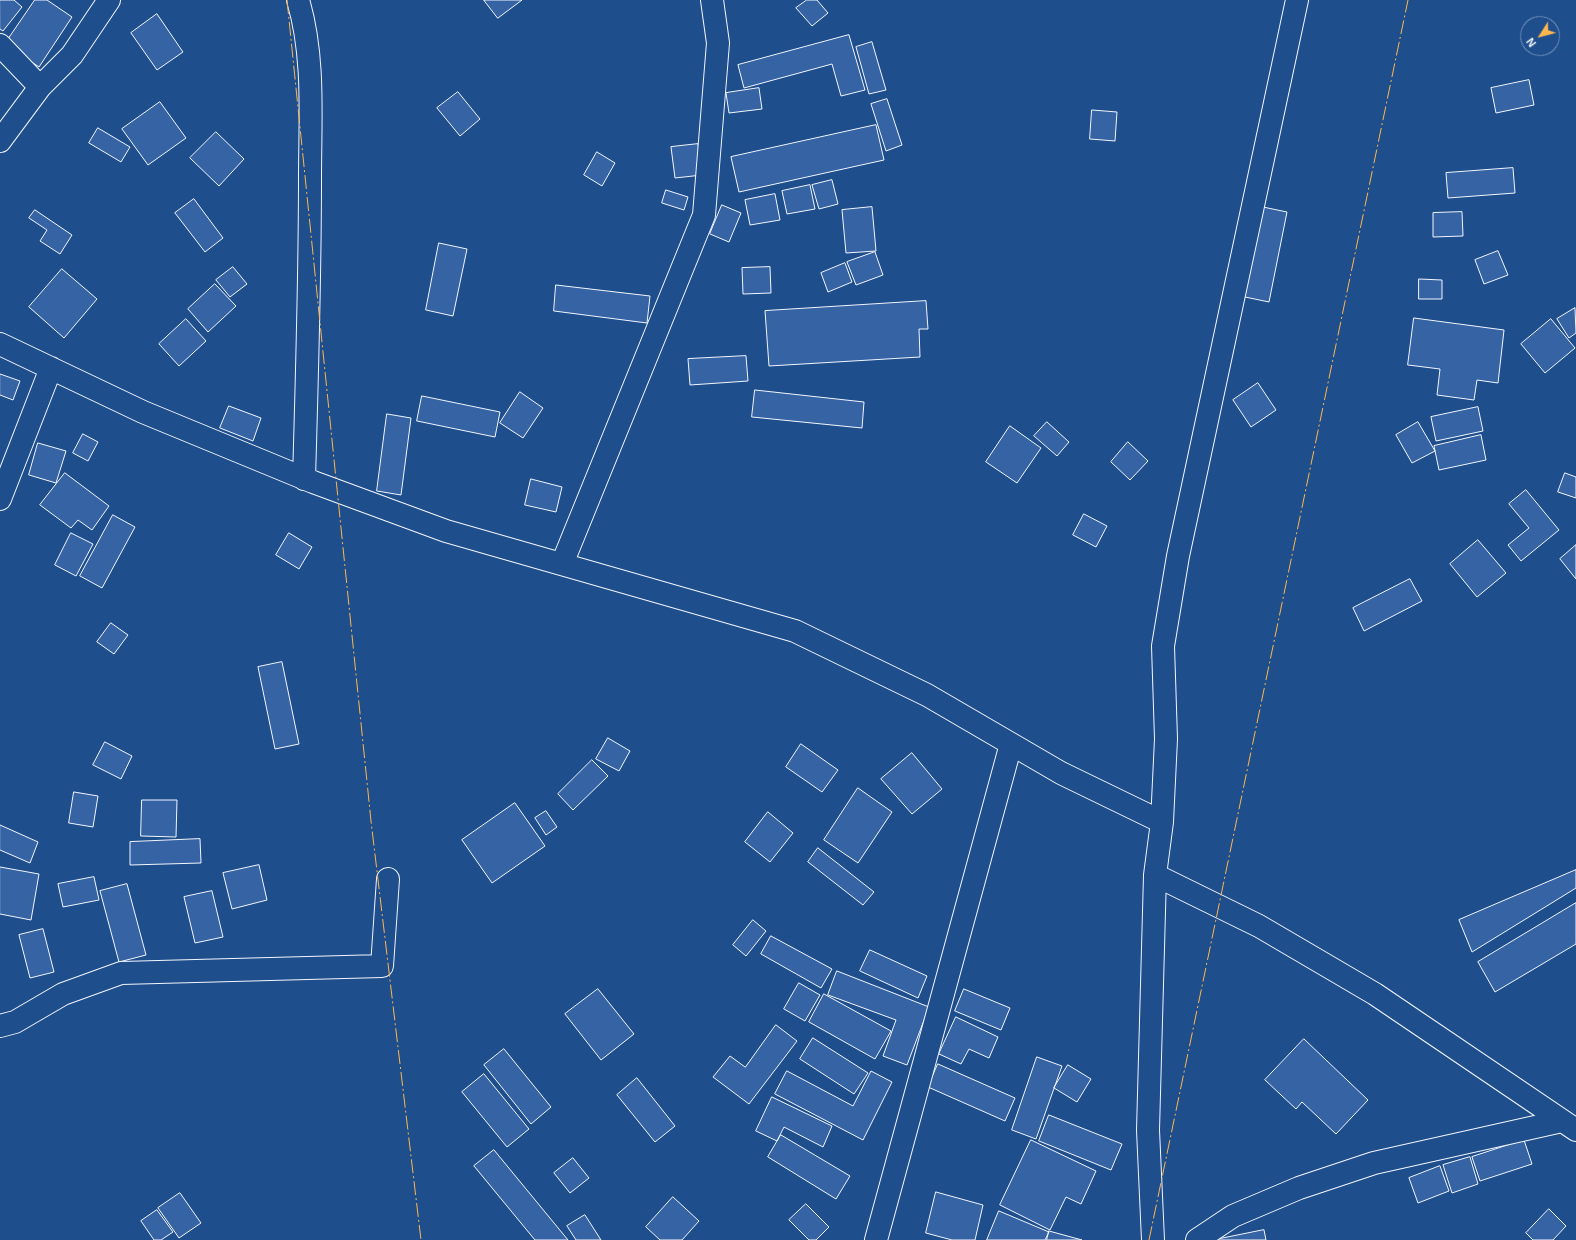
<!DOCTYPE html>
<html>
<head>
<meta charset="utf-8">
<style>
	body { margin:0 }
	#map { position:relative; width:1576px; height:1240px; overflow:hidden; background:#1f4e8c; font-family:Helvetica,sans-serif }
	canvas { display:block }
	.north { position:absolute; left:1520px; top:16px; width:40px; height:40px; box-sizing:border-box; background:#1f4e8c; border:1px solid #7391ba; border-radius:50%; rotate:234deg; font-size:11px; font-weight:700; line-height:16px; text-align:center; color:#f2f6ff }
	.north::after { content:''; display:block; margin:auto; width:14px; height:18px; background:#ffb74d; clip-path:polygon(50% 0,100% 100%,50% 72%,0 100%) }
</style>
</head>
<body>
<div id="map">
<canvas width="1576" height="1240"></canvas>
<div class="north">N</div>
</div>
<script>
const ctx = document.querySelector('canvas').getContext('2d');
ctx.lineJoin = 'round';
function fill(path, color) { ctx.fillStyle = color; ctx.fill(path, 'evenodd'); }
function trace(path, color, width, dash) { ctx.strokeStyle = color; ctx.lineWidth = width; ctx.lineCap = dash ? 'butt' : 'round'; ctx.setLineDash(dash || []); ctx.stroke(path); }
const building = new Path2D(`
	M0,0H14L22,7L3,31L0,29Z
	M35,0H47L72,17L39,67L5,44Z
	M484,0H522L498,18Z
	M807,0H817L828,13L812,26L796,8Z
	M157,14L183,52L157,70L131,33Z
	M849,35L865,90L841,96L832,64L744,88L738,65Z
	M872,42L886,90L869,94L856,47Z
	M1529,80L1534,105L1496,113L1491,88Z
	M759,88L762,109L729,113L726,93Z
	M458,92L480,119L460,136L437,108Z
	M887,99L902,145L886,151L871,104Z
	M160,102L186,138L148,165L122,129Z
	M1092,110L1117,112L1115,141L1090,139Z
	M876,125L884,160L739,192L731,157Z
	M98,128L130,147L121,162L89,143Z
	M216,132L244,159L219,186L190,158Z
	M698,144L702,175L675,178L671,147Z
	M597,152L615,163L602,186L584,175Z
	M1513,168L1515,193L1448,198L1446,173Z
	M832,180L838,204L819,209L812,185Z
	M810,185L815,209L787,214L782,191Z
	M666,190L688,197L684,210L662,203Z
	M775,194L780,220L750,225L745,200Z
	M194,199L223,238L205,252L175,213Z
	M722,205L741,213L729,242L710,234Z
	M872,207L876,251L846,253L842,210Z
	M1263,207L1287,212L1269,302L1245,297Z
	M35,210L72,235L60,254L40,241L47,230L29,218Z
	M1462,212L1463,236L1433,237V213Z
	M439,243L467,249L453,316L426,310Z
	M1498,251L1508,275L1484,284L1475,260Z
	M875,252L883,275L856,285L847,262Z
	M845,263L852,282L828,292L821,273Z
	M233,267L247,284L230,297L216,280Z
	M770,267L771,293L743,294L742,268Z
	M62,269L97,299L64,338L29,307Z
	M1419,279L1442,280V299H1419Z
	M215,284L236,306L208,332L188,309Z
	M556,285L650,296L647,323L554,311Z
	M926,301L928,329H919L920,357L769,366L765,311Z
	M1575,308L1576,333L1569,338L1557,319Z
	M1414,318L1504,330L1498,383L1477,380L1474,400L1437,395L1440,369L1408,365Z
	M186,319L206,341L179,366L159,344Z
	M1551,319L1575,348L1545,373L1521,344Z
	M746,356L748,381L690,385L688,359Z
	M0,374L20,381L13,400L0,395Z
	M1258,383L1276,410L1251,427L1233,400Z
	M755,390L864,402L862,428L752,417Z
	M520,392L543,408L523,438L500,423Z
	M422,396L500,412L495,437L417,421Z
	M229,406L261,418L253,441L220,428Z
	M1478,407L1483,431L1436,441L1431,417Z
	M387,414L411,418L401,495L377,491Z
	M1047,422L1069,442L1057,456L1034,436Z
	M1418,422L1435,451L1412,463L1396,435Z
	M1010,426L1041,448L1017,483L986,462Z
	M83,434L98,442L88,461L73,453Z
	M1481,435L1486,460L1439,470L1434,446Z
	M1128,442L1148,461L1130,480L1111,462Z
	M38,443L66,451L56,483L29,475Z
	M65,473L109,506L92,530L78,520L71,528L40,505Z
	M1565,473L1576,477V498L1558,492Z
	M531,479L562,487L556,512L525,505Z
	M1526,490L1559,530L1521,561L1508,545L1529,528L1509,504Z
	M1084,514L1107,526L1096,547L1073,535Z
	M113,515L135,527L102,588L80,576Z
	M71,533L93,544L76,576L55,565Z
	M289,533L312,547L299,569L276,555Z
	M1478,540L1506,573L1477,597L1450,564Z
	M1576,545V579L1560,559Z
	M1410,579L1422,601L1364,631L1353,608Z
	M111,623L128,635L114,654L97,642Z
	M282,662L299,744L275,749L258,667Z
	M608,738L630,751L619,771L596,759Z
	M105,742L132,756L121,779L93,765Z
	M801,744L838,770L822,792L786,767Z
	M912,753L942,789L912,814L881,779Z
	M592,760L608,776L573,810L558,794Z
	M858,788L892,812L858,863L824,840Z
	M74,792L98,796L93,827L69,823Z
	M142,800H177L176,837L141,836Z
	M515,803L545,846L492,883L462,840Z
	M546,811L557,827L546,835L535,818Z
	M768,812L793,833L770,862L745,842Z
	M0,825L38,842L30,863L0,850Z
	M200,839L201,863L130,865V842Z
	M818,848L874,892L863,905L808,862Z
	M259,865L267,900L232,909L223,873Z
	M0,867L39,874L31,920L0,914Z
	M1576,870V888L1472,952L1459,920Z
	M94,877L99,900L63,907L58,884Z
	M127,884L146,955L119,962L100,891Z
	M212,891L223,937L195,943L184,897Z
	M1576,903V944L1495,992L1478,962Z
	M753,920L766,931L746,956L733,945Z
	M43,929L54,972L30,978L19,935Z
	M771,936L832,969L821,988L761,954Z
	M870,950L927,976L918,998L860,971Z
	M837,971L929,1007L907,1065L883,1056L896,1020L828,995Z
	M799,983L820,995L805,1021L784,1009Z
	M598,989L634,1034L601,1060L565,1014Z
	M964,989L1010,1008L1001,1030L955,1011Z
	M824,994L891,1031L875,1059L809,1022Z
	M956,1017L998,1037L989,1058L969,1049L961,1064L939,1054Z
	M776,1025L797,1041L749,1104L713,1077L730,1056L745,1067Z
	M813,1038L868,1073L854,1094L800,1059Z
	M1304,1039L1368,1100L1336,1134L1302,1102L1296,1109L1265,1080Z
	M504,1049L551,1107L531,1124L484,1065Z
	M1037,1057L1062,1066L1036,1139L1012,1130Z
	M938,1064L1015,1098L1005,1121L928,1087Z
	M1068,1065L1091,1079L1077,1102L1054,1088Z
	M787,1071L853,1106L871,1071L892,1082L863,1140L775,1094Z
	M484,1074L529,1129L507,1147L462,1092Z
	M637,1078L675,1126L655,1142L617,1095Z
	M772,1097L832,1126L823,1147L784,1127L777,1141L756,1131Z
	M1049,1115L1122,1144L1111,1170L1039,1141Z
	M781,1135L850,1176L836,1199L768,1157Z
	M1031,1140L1096,1171L1081,1204L1066,1197L1050,1230L1000,1205Z
	M1524,1140L1532,1164L1480,1181L1472,1157Z
	M494,1150L568,1240H535L474,1166Z
	M1470,1157L1478,1184L1452,1193L1443,1165Z
	M573,1158L589,1178L570,1193L554,1173Z
	M1440,1166L1449,1191L1418,1203L1409,1178Z
	M936,1192L983,1205L975,1240H952L926,1233Z
	M180,1193L201,1223L179,1238L158,1208Z
	M673,1197L699,1221L682,1240H660L646,1227Z
	M806,1204L829,1227L816,1240H809L789,1220Z
	M1549,1209L1566,1226L1553,1240H1533L1526,1233Z
	M157,1210L173,1232L161,1240H154L141,1221Z
	M999,1211L1049,1232L1045,1240H987Z
	M585,1215L601,1240H576L567,1226Z
	M1264,1230L1266,1240H1213Z
	M1049,1231L1082,1240H1047Z`);
fill(building, '#3563a3');
trace(building, '#f2f6ff', 1);
const minor = new Path2D(`
	M298,0C315,57 310,119 310,178C310,278 307,378 304,479
	M0,45L40,87
	M0,141L40,87L72,55L109,0
	M0,344L143,412L313,482L446,531L795,631L927,695L1061,773L1162,822L1155,875L1259,926L1375,994L1576,1130
	M0,499L51,368
	M562,564L704,215L718,43L712,0
	M1162,822L1166,739L1163,646L1178,556L1297,0
	M0,1026L15,1022L63,994L121,973L382,966L388,879
	M876,1240L1011,744
	M1153,1240L1148,1130L1155,875
	M1197,1240L1233,1216L1299,1188L1374,1163L1562,1121`);
trace(minor, '#f2f6ff', 24);
trace(minor, '#1f4e8c', 22);
trace(new Path2D(`
	M287,0L371,821L421,1240
	M1149,1240L1408,0`), '#ffb74d', 1, [14, 3, 2, 3]);
</script>
</body>
</html>
